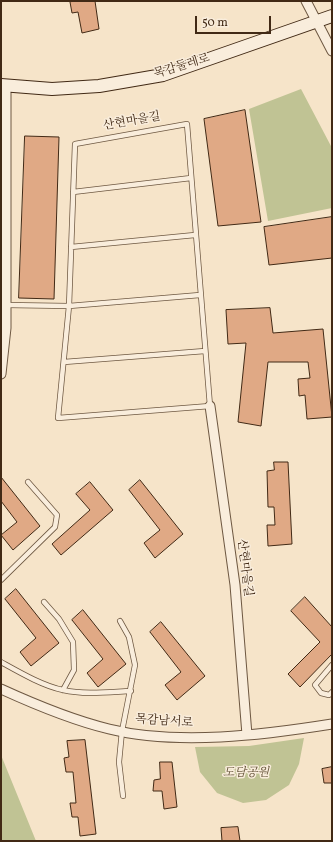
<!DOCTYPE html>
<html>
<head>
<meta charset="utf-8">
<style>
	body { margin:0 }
	#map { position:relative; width:333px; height:842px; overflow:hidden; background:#f6e4c9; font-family:Vollkorn,serif }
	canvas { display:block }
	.frame { position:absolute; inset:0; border:2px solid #412915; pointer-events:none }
	.scale { position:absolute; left:195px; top:16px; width:76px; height:18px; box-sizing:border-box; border:2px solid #412915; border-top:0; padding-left:5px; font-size:12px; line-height:14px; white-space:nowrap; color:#412915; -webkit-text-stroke:3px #f9eddc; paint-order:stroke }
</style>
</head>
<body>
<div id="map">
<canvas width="333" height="842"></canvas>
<div class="frame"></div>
<div class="scale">50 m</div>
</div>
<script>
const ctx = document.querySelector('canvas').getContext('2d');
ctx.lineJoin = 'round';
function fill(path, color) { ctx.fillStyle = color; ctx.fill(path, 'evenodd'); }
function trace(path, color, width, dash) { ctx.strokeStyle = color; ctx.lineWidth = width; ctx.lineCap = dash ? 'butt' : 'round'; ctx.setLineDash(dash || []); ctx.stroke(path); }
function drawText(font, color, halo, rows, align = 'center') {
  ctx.font = font + ' Vollkorn,"Noto Serif KR",serif'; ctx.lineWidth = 3; ctx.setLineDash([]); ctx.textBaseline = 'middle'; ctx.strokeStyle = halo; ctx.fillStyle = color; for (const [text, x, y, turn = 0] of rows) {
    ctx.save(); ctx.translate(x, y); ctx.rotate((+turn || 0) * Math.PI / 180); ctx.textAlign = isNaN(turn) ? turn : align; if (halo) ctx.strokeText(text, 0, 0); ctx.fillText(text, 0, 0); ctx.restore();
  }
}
fill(new Path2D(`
	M301,89L332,148V208L268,221L249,109Z
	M304,738L299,764L289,785L266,800L243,803L217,793L200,772L195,747L249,746Z
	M1,755L36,841H1Z`), '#c0c394');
const building = new Path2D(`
	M95,1L99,29L82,33L78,12L72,13L70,2Z
	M245,110L261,222L218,226L204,119Z
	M25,136L59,137L54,299L19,298Z
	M332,217V258L269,265L264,227Z
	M270,308L273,333L323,329L332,417L307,419L305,395L299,396L298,379L310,378L308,362H268L261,426L238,422L246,343L228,344L226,310Z
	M274,462H288L292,544L268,546L267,525H275L274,507H268L267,471L274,470Z
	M1,477L40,526L13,550L1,535L17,522L1,501Z
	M140,480L183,534L155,558L144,543L160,530L129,490Z
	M90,482L113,510L61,555L52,544L90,510L76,494Z
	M16,589L59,643L31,666L20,652L36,638L5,599Z
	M305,597L332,627V654L300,687L288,674L320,642L291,611Z
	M83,610L126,664L98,687L87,673L103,659L72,620Z
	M161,622L205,676L177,700L165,685L181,672L150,632Z
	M85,740L96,834L80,836L78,817H72L70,803H76L73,772H66L64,758L69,757L67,741Z
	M160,762H172L177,807L164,809L162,791H153L154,780L160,779Z
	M332,767V783H324L322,769Z
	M238,827L240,841H222L221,828Z`);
fill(building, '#e0a985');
trace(building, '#412915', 1);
const lane = new Path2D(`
	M187,124L210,406L58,418L69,306L75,144Z
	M73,192L191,178
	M71,247L195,235
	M6,305L69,306L200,295
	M64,362L205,351
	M1,580L55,527L57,515L28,482
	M44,602L59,619L73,642L74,670L63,690
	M120,621L129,637L135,665L122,731L119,762L123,796
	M1,662C19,672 43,686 63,690C85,695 109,692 131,691
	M332,665L315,685L321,693L329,695L332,692`);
const street = new Path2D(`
	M306,1L332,51
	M1,374L6,328V86
	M210,406L235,585L247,735
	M1,689C36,705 72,720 109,729C178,746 263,735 332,724`);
const secondary = new Path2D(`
	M1,85L52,89L99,86L163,75L332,16`);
trace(lane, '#6e5842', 6);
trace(street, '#6e5842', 11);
trace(secondary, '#412915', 14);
trace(lane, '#f9eddc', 4.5);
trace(street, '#f9eddc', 9);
trace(secondary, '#f9eddc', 12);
drawText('12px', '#412915', '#f9eddc', [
	["목감둘레로",182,67,-17],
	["산현마을길",132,122,-10],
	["산현마을길",244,568,83],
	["목감남서로",164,722,4]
]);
drawText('italic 12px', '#615035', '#f9eddc', [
	["도담공원",246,774]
]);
</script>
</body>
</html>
